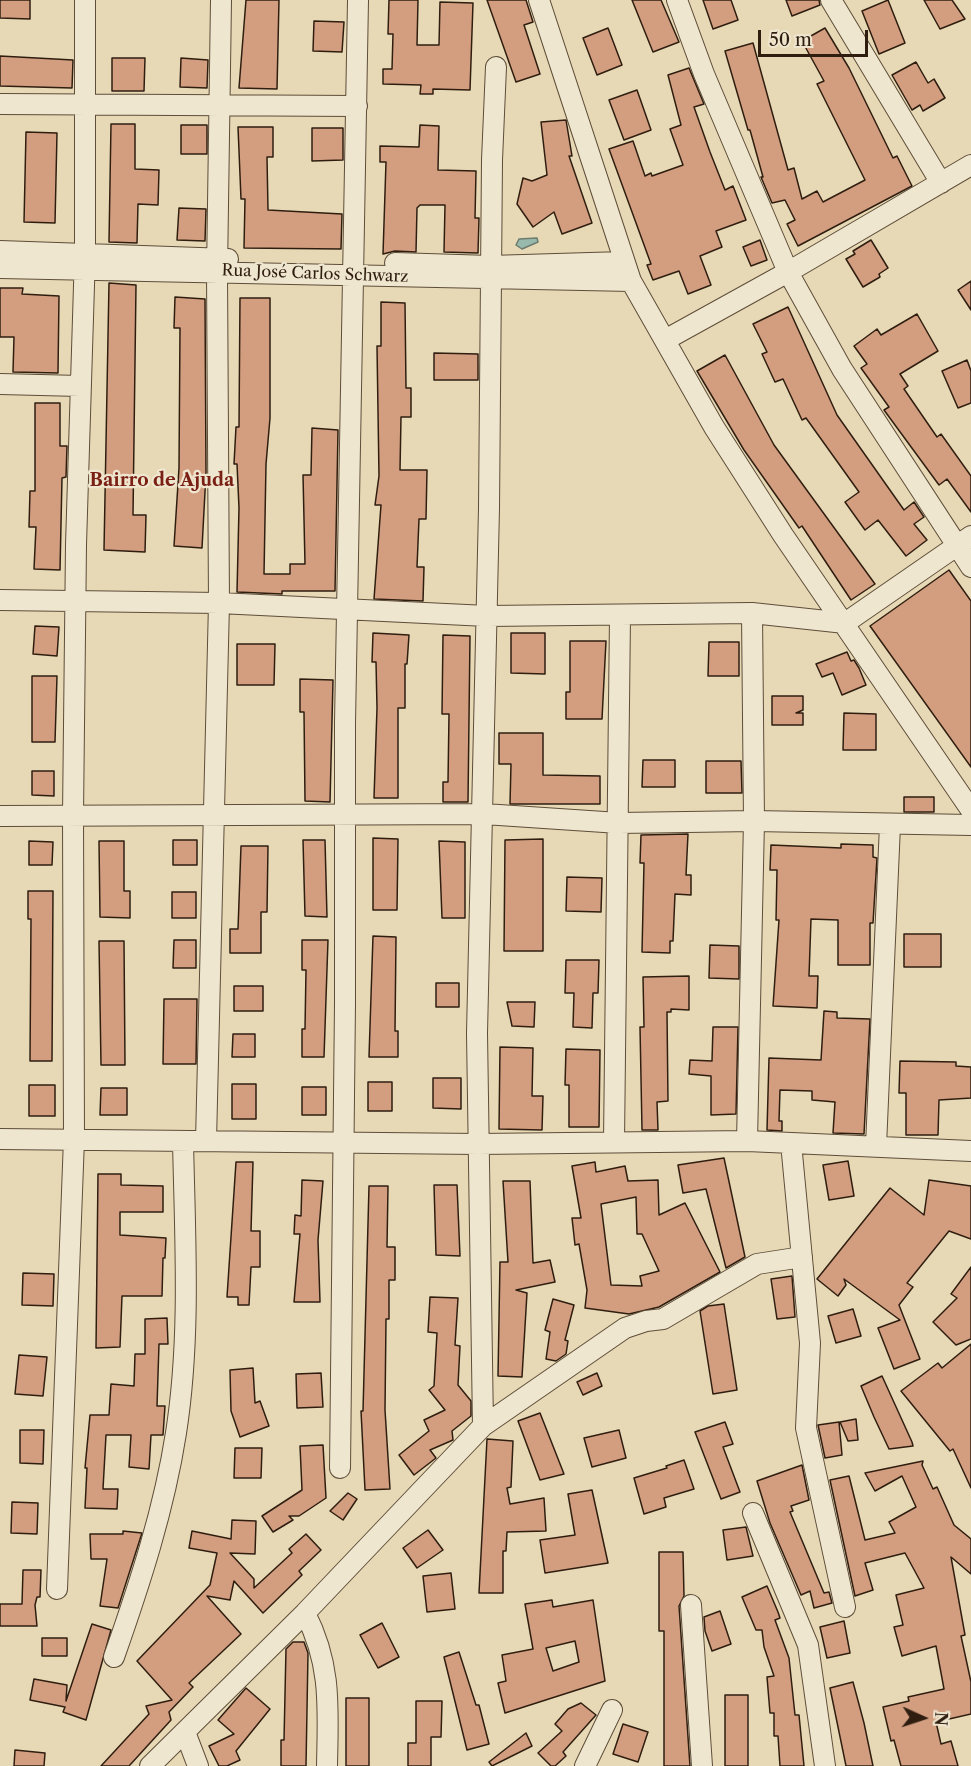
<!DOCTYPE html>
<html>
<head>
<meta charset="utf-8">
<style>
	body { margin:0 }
	#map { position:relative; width:971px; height:1766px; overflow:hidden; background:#e7d9b5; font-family:"Libre Caslon Text",serif }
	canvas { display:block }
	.north { position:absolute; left:893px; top:1688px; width:60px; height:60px; -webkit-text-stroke:4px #efe6cf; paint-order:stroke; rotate:93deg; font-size:16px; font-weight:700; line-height:24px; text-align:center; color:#2f1e10 }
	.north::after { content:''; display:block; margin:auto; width:21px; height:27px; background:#2f1e10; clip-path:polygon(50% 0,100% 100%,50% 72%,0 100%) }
	.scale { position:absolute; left:758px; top:30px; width:110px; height:27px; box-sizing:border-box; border:3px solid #2f1e10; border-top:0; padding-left:8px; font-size:18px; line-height:21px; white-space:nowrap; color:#2f1e10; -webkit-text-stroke:4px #efe6cf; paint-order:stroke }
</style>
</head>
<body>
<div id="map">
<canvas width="971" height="1766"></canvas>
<div class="north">N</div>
<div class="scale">50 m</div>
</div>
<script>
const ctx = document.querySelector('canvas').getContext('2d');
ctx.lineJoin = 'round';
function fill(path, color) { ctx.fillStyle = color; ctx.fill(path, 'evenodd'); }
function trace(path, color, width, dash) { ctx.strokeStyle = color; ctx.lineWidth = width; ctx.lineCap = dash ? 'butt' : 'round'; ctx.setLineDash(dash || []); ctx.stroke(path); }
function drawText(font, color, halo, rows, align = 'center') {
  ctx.font = font + ' "Libre Caslon Text",serif'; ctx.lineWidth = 4.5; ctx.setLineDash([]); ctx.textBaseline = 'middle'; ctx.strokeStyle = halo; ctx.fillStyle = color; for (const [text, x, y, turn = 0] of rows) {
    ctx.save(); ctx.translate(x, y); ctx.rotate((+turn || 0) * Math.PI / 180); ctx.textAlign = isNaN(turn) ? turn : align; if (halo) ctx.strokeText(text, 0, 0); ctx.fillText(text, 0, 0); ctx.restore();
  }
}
const water = new Path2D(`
	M537,238L538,242L522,249L516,245L519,239Z`);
fill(water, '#97baad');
trace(water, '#6d7c6e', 1.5);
const building = new Path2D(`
	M0,0H30V19L0,18Z
	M246,0H279L277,89L239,88Z
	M389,0H418L417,45H439L440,2L473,3L470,90L433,89V94H420L421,85L383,84V69H392L393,34H388Z
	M487,0H526L533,22L524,25L540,74L516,82Z
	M632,0H661L679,42L653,52Z
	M703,0H731L738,20L713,29Z
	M786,0H819L820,5L792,16Z
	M888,0L905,43L879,54L862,11Z
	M924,0H952L965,19L940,29Z
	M314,21L344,22L342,52L313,51Z
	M608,28L622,65L597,75L583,38Z
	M825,28L849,68L893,158L897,156L912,186L798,246L787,224L795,220L785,200L772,203L761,177H763L750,130H748L725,51L753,43L788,170L794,168L802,199L817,191L823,202L865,180L817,84L824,81L802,41Z
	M0,56L73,60L72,88L0,86Z
	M112,58H145L144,91H112Z
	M181,58L208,60L207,88L180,87Z
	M916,62L928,83L934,79L945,98L923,111L920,105L912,110L892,75Z
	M689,68L704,104L694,107L710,152L725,190L733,186L746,220L716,231L722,247L700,256L711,285L688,294L679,271L653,280L647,265L651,264L609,149L633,141L645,176L651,173L652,176L683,165L670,129L681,125L668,75Z
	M637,90L651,130L624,140L609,100Z
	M566,120L572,156H569L592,223L562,234L554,212L533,227L517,204L523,178L532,181L547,175L541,122Z
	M111,124H135V169L159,170L158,205L138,204L137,243L109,242Z
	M181,125H207V154H181Z
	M420,125L439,126L438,170L476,171L475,218H479L478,253L444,252L445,205H420L417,208L416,252L395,251L383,254L386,162H380V146L419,147Z
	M238,127H273V157H267L268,210L342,214L341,249L244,248L245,199H241Z
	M312,128H343V160L312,161Z
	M26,132L57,133L55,223L24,222Z
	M179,208L206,209L205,241L177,240Z
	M760,240L767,260L751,266L743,247Z
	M871,240L888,268L879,274L880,277L863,287L846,259L855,254L853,251Z
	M971,281V310L958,290Z
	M109,283L136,285L133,515H146L145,552L104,550Z
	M0,288H23L22,294L59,296L58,373L13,372L14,337H0Z
	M175,297L205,299L206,473L202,548L174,546L179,468L180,328H174Z
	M240,298H270V418L266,464L264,574H290V564H305L303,475H311L312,428L338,430L335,591H282V594L237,592L239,508L237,464H234L236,427H239Z
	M381,302L405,303L406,388H411V417H401L400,470H427L426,519H419L417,567H424L423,601L374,599L381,505H375L379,476L377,346H381Z
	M788,307L837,415L904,510L914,502L924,517L914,524L927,540L906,556L878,520L865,530L845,502L859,492L806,418L802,420L783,379L775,382L762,354L767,352L753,324Z
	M917,314L938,351L900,374L908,386L904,389L937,437L941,434L971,476V512L947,479L939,485L884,410L889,407L861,368L867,364L854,346L877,329L881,335Z
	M434,353L478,354V380H434Z
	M725,355L774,445L875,584L851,600L802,526L799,528L744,450L697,371Z
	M967,360L971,371V403L958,408L942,371Z
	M35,403H60V446H67L66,477L62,478L60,570L34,569L36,527H29L30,491H35Z
	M949,570L971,601V767L870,626Z
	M35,626L59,627L57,656L33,654Z
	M373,633L409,635L407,664H405V708H398V798H374L377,708L376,662H372Z
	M511,633H545V674L511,673Z
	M443,635L470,636L468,802H443V782H448L449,714H442Z
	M570,641H606L602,719H566V692H570Z
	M709,642H739V676H708Z
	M237,644H275L274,685H237Z
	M847,652L851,661L854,660L859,668L866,685L842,695L833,673L822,677L816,664Z
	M32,676H57L55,742H32Z
	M300,679L333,680L330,802L305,801L304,712H300Z
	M772,696H803V710L796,713H803V725H772Z
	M844,713L876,714V750H843Z
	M499,733H543V775L600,776V804H510L511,764H499Z
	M643,760H675V787H642Z
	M706,761H741L742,793H706Z
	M32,771H54V796L32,795Z
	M904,797H934V812H904Z
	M688,834L686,875H691V895L675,894L673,941H670V953L642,952L644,863H640L641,835Z
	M373,838L398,839L397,910H373Z
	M543,839V951H504L505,840Z
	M173,840H197V865H173Z
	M303,840H325L327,917L305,916Z
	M29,841L53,842L52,865H29Z
	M99,841H124V891H130V918L100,917Z
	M439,841L465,842V918H442Z
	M841,844L873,845V857L877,858L873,923H870V965H838V920L811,919L809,976H818L817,1008L773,1006L779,920H776L777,870H770L771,845L841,848Z
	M241,846H268L267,912H261V953H230V929H238Z
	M567,877L602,878L601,912L566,911Z
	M28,891H53L52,1061H30L31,919H28Z
	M172,892H196V918H172Z
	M904,934H941V967H904Z
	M373,936L396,937L395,1031H398V1057H369Z
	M174,940H196V968H173Z
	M302,940H328L324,1057H302V1029H305L306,970H302Z
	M99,941H124L125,1065H101Z
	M710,945L739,946V979L709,978Z
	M566,960H599L598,993H593L592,1028L573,1027L574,993H565Z
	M689,976V1010L671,1009V1012H667L668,1101L657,1102L658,1130H642L640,1027H644L643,977Z
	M436,983H459V1007H436Z
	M234,986H263V1011H234Z
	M164,999H197L196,1064H163Z
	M507,1002H535L534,1027L512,1026Z
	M824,1011L837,1012V1018L870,1019L864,1134L833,1133L835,1102L812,1100V1091L780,1090L779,1121H782V1131L767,1130L769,1058L821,1060Z
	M713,1027H738L736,1114L711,1115V1076L689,1074L690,1060L712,1061Z
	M233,1034H255V1057H232Z
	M500,1047L533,1048L532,1096H543L542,1130L499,1129Z
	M566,1049L600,1050L599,1127H569V1085H565Z
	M900,1061L956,1062V1066L971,1067V1098L939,1100L938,1135H906V1093H899Z
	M433,1078H461V1109L433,1108Z
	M368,1082H392V1111H368Z
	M232,1084H256V1119H232Z
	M29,1085H55V1116H29Z
	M302,1087H326V1115H302Z
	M101,1088H127V1115H100Z
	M724,1158L745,1257L726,1268L706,1189L683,1193L678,1165Z
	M848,1161L854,1196L829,1200L823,1165Z
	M236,1162H253L251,1231H260V1267H251L249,1305H238V1297H227Z
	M595,1162L596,1172L625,1166L628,1181L658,1180L659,1215L685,1203L720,1272L659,1307L629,1314L585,1308L587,1290L579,1244L575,1245L572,1218H581L572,1166ZM636,1197L637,1234H642L659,1271L640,1276L642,1286L611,1285L601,1204Z
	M98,1174H121V1185L163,1186V1212H120V1235L166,1238L165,1258H163L162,1296H122L120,1347L96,1348Z
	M302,1180L323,1181L318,1240L320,1302H294L300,1234H294L295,1215L301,1216Z
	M929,1180L971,1186V1239L949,1231L907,1283L913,1287L899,1305L920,1359L894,1369L878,1328L900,1320L844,1279L846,1285L838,1296L817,1279L890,1188L924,1215Z
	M503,1181H530L533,1263L550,1260L555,1282L516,1290L527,1293L522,1377L498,1376L500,1262H508Z
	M434,1185H457L460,1256L436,1255Z
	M369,1186H388L387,1247H395V1280H389V1319H386L385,1410L390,1489L365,1490L361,1411H363Z
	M971,1267V1339L956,1345L933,1322L957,1298L951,1294Z
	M23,1273L54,1274L53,1306L22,1305Z
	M792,1276L795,1317L777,1319L771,1279Z
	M430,1297L458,1298L455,1345L460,1346L458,1385L471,1401V1416L452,1431L453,1440L430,1450L436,1458L414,1475L399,1455L429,1431L424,1420L445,1410L429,1390L434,1386L437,1333L428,1332Z
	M553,1299L574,1305L565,1340L568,1341L566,1354L556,1361L546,1359L550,1332L545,1330Z
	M724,1304L737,1390L713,1394L700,1311L708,1306Z
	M853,1309L861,1336L836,1343L828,1316Z
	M167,1318L168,1344H159L157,1406H165L163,1435H151L149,1469L129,1467L131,1435H106L103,1489H118L117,1509L85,1508L87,1468H85L90,1415H109L111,1384L134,1386L135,1354H145V1319Z
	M971,1344V1488L953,1449L950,1451L901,1391L938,1363L942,1368Z
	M19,1355L47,1357L43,1396L15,1394Z
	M253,1368L255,1403L260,1401L269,1426L240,1437L231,1411L230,1370Z
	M321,1373L323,1407L297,1408L296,1374Z
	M597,1373L602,1386L583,1395L577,1382Z
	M882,1376L912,1442L913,1446L889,1449L874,1417L861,1386Z
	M540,1413L564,1474L540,1480L518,1421Z
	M856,1419L858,1440L848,1441L840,1422Z
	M725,1422L733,1444L723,1447L740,1492L721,1499L695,1432Z
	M839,1422L842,1455L825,1458L818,1425Z
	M20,1430H44L43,1464L20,1463Z
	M619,1430L626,1458L592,1467L584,1438Z
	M487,1439L513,1441L511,1487L507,1488L510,1504L544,1498L546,1531L507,1532L506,1551H503V1593H479Z
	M323,1445L326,1498L299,1516H289L293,1520L273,1532L262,1516L302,1490L300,1446Z
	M235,1448H262L261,1478H234Z
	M684,1460L694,1489L664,1498L666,1507L644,1514L634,1478L667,1468L666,1466Z
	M923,1461L922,1465L933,1489L937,1487L954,1525L971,1539V1574L951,1557L965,1635L961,1636L971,1682V1714L936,1722L941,1744L951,1741L958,1766H901L894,1740L891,1741L883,1707L909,1701L908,1697L944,1689L936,1646L902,1656L894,1627L903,1625L896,1595L924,1588L905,1553L865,1563L873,1590L855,1596L830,1480L849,1476L865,1540L895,1533L889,1522L916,1507L902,1476L875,1491L865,1473Z
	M802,1465L809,1500L791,1506L793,1511L790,1512L824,1593L829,1592L832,1603L814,1608L810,1591L801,1595L770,1523L757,1481Z
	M592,1490L608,1563L545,1573L540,1540L575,1535L568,1494Z
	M348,1493L357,1499L343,1520L330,1511Z
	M12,1502L38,1503L37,1534L11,1533Z
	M232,1520L256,1521L255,1554L230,1553L254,1579V1588L292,1553L289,1549L306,1534L321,1550L299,1571L302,1575L263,1613L234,1581L230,1600L207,1596L241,1634L189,1683L193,1687L169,1712L171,1720L129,1766H101L149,1714L146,1706L172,1700L137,1661L210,1585L217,1553L189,1548L192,1531L231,1539Z
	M746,1527L753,1556L727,1560L723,1530Z
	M428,1530L443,1550L417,1568L403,1548Z
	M123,1531L142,1533L118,1608L100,1606L107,1559H91L90,1534H123Z
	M659,1552H683L684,1596L679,1606L690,1766H664V1631H659Z
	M23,1570H41L40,1597H37L35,1605L37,1626H0V1604H22Z
	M451,1573L455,1609L427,1612L423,1576Z
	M767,1586L778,1612L780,1618L775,1620L789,1658L795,1715H799L804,1766H780L778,1736H774V1713H770L767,1677L774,1676L764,1647L762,1630H756L742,1597Z
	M552,1600L553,1607L593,1600L605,1681L505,1713L498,1683L506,1681L502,1655L533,1649L525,1604ZM575,1641L579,1662L553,1671L546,1648Z
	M720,1611L731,1644L712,1651L705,1631L704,1617Z
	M844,1621L850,1653L827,1658L820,1627Z
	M382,1623L399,1657L378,1668L360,1635Z
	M92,1624L111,1630L86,1720L63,1712L65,1707L30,1700L34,1679L67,1685L66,1701Z
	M42,1638H67V1656H42Z
	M293,1642H304L308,1653L306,1766H281V1740H284L286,1649Z
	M459,1652L476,1705H479L489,1744L467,1750L444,1657Z
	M853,1682L864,1723L873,1766H846L830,1688Z
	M246,1688L270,1709L236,1751L240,1760L227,1766H219L209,1746L234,1734L218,1720Z
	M725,1695H748V1766H725Z
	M346,1698H369V1766H346Z
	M416,1701H442L441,1737H431V1766H408V1743H416Z
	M581,1703L596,1715L563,1752L566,1756L555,1766H551L538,1753L562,1731L555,1724L568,1709Z
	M623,1724L648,1732L638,1762L613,1754Z
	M526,1733L532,1746L492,1766L489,1762Z
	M15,1750L45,1753L44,1766H14Z`);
fill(building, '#d39e80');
trace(building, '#2f1e10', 1.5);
const minor = new Path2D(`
	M539,0L631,281L714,427L783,535L971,810
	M677,0L704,74L788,272L842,369L971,567
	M831,0L941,183
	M0,104L357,106
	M0,251L228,259
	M395,263L490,266L623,262
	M0,268L631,281
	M665,340L788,272L971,165
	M0,384L80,386
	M0,600L219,603L487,616L752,613L845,623L971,536
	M0,816L484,814L619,823L754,821L971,825
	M0,1139L478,1144L747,1141L971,1151
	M206,1141L219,603L217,272L221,0
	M614,1141L620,616
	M747,1141L754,821L752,613
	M791,1143L810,1343L806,1428L845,1607
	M876,1146L890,825
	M483,1426L477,1033L489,508L492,160L496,67
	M340,1468L345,1003V723L358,0
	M753,1513L808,1645L825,1766
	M57,1589L74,1139L73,815L76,545L85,253V0
	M691,1605L702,1766
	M305,1613C332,1665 328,1709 327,1766
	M114,1657C140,1583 164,1510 176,1433C191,1337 185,1239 183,1141
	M185,1732L198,1766
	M150,1766L305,1613L483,1426L625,1328L646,1321L663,1319L757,1264L802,1257
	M585,1766L612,1710`);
trace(minor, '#5d4d39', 22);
trace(minor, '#efe6cf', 20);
drawText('16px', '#2f1e10', '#efe6cf', [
	["Rua José Carlos Schwarz",315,274,2]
]);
drawText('bold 18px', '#7a1f14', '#efe6cf', [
	["Bairro de Ajuda",162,481]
]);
</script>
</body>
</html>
